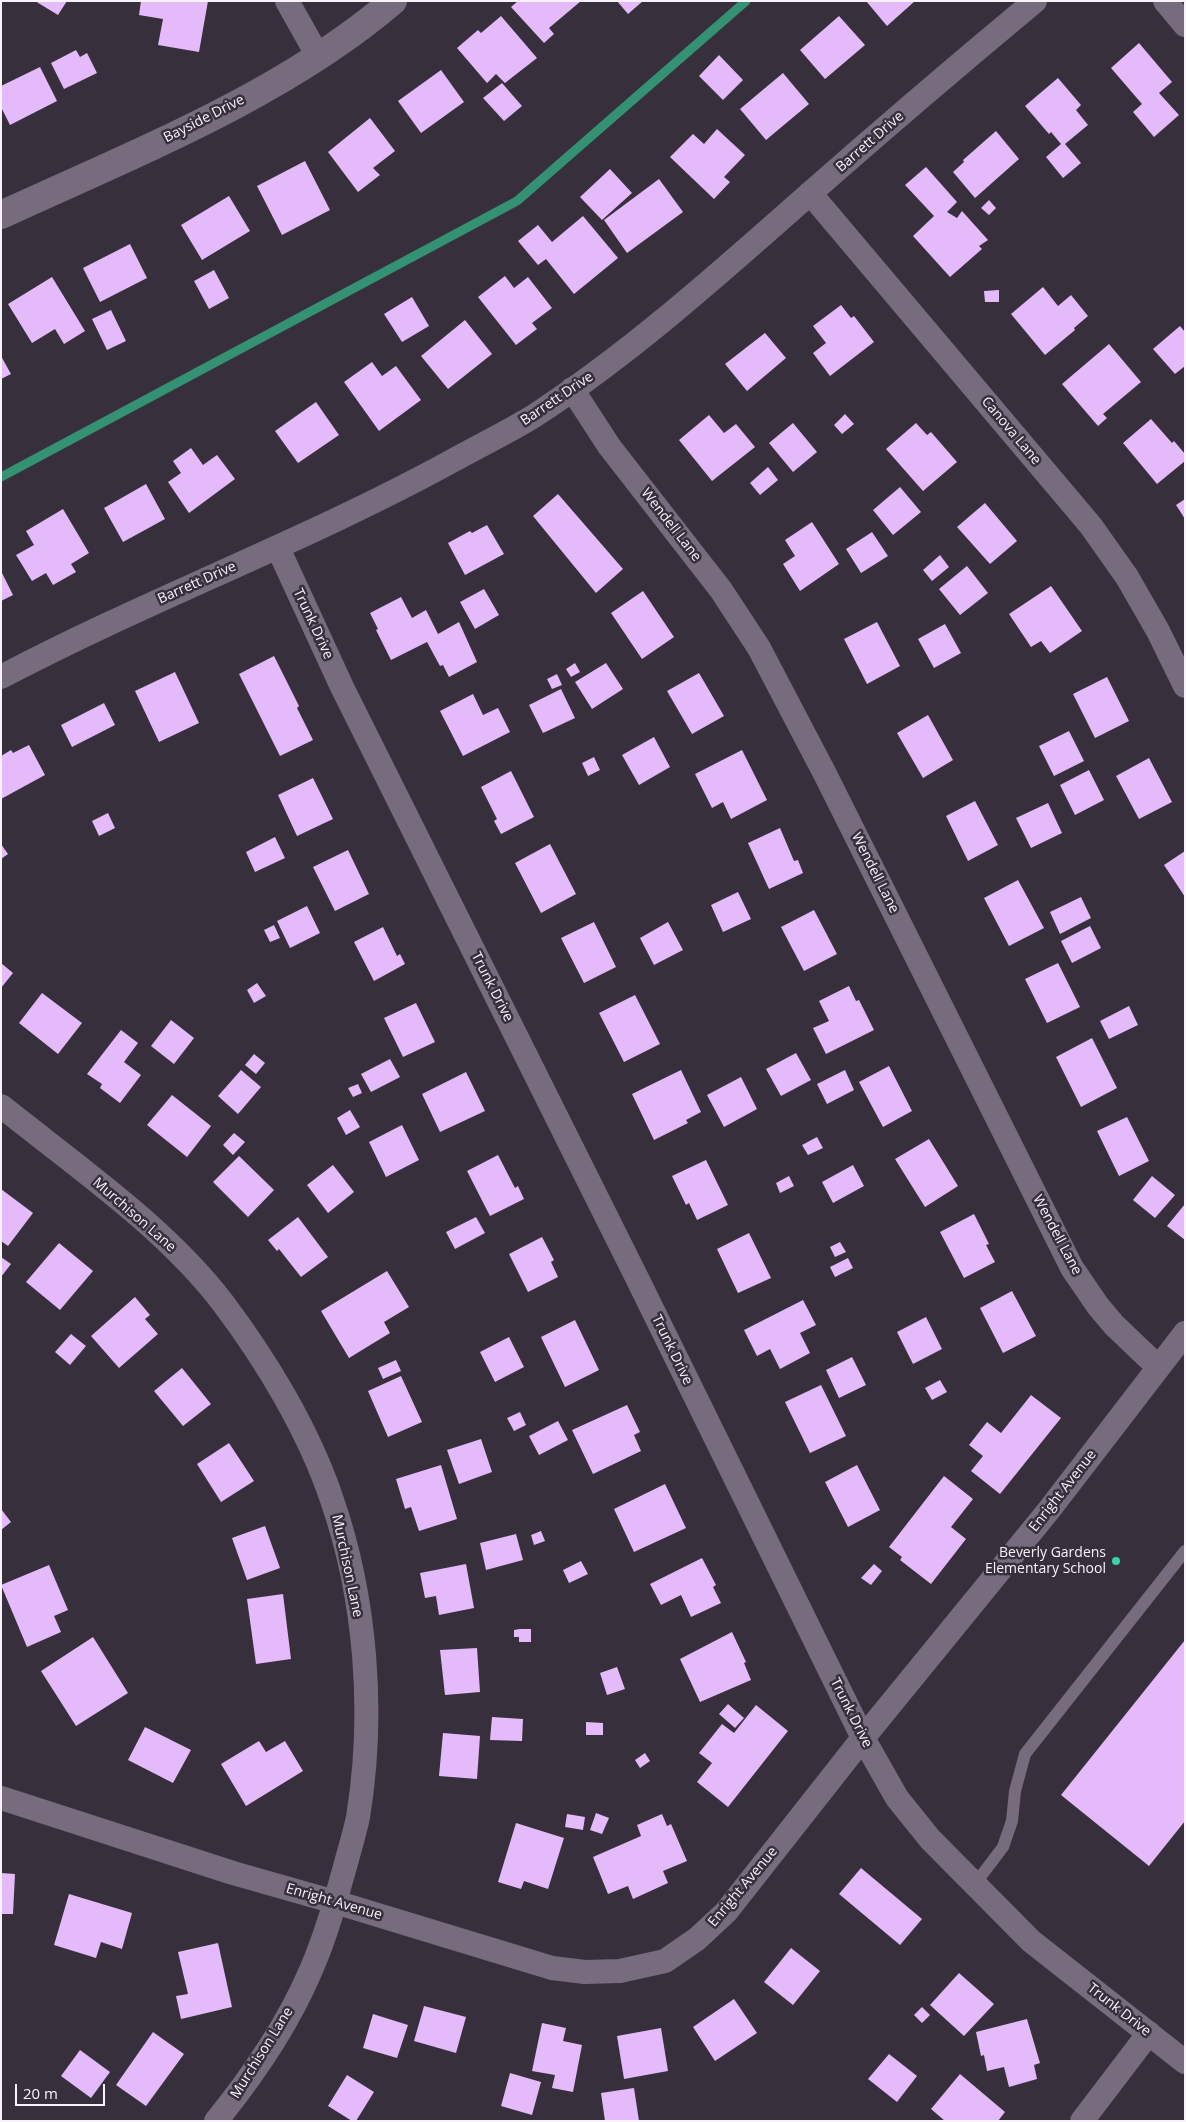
<!DOCTYPE html>
<html>
<head>
<meta charset="utf-8">
<style>
	body { margin:0 }
	#map { position:relative; width:1186px; height:2122px; overflow:hidden; background:#382f3d; font-family:"Open Sans",sans-serif }
	canvas { display:block }
	.frame { position:absolute; inset:0; border:2px solid #f8f2fb; pointer-events:none }
	.scale { position:absolute; left:15px; top:2084px; width:90px; height:22px; box-sizing:border-box; border:2px solid #f8f2fb; border-top:0; padding-left:6px; font-size:15px; line-height:18px; white-space:nowrap; color:#f8f2fb; -webkit-text-stroke:4px #382f3d; paint-order:stroke }
</style>
</head>
<body>
<div id="map">
<canvas width="1186" height="2122"></canvas>
<div class="frame"></div>
<div class="scale">20 m</div>
</div>
<script>
const ctx = document.querySelector('canvas').getContext('2d');
ctx.lineJoin = 'round';
function trace(path, color, width, dash) { ctx.strokeStyle = color; ctx.lineWidth = width; ctx.lineCap = dash ? 'butt' : 'round'; ctx.setLineDash(dash || []); ctx.stroke(path); }
function fill(path, color) { ctx.fillStyle = color; ctx.fill(path, 'evenodd'); }
function drawText(font, color, halo, rows, align = 'center') {
  ctx.font = font + ' "Open Sans",sans-serif'; ctx.lineWidth = 5; ctx.setLineDash([]); ctx.textBaseline = 'middle'; ctx.strokeStyle = halo; ctx.fillStyle = color; for (const [text, x, y, turn = 0] of rows) {
    ctx.save(); ctx.translate(x, y); ctx.rotate((+turn || 0) * Math.PI / 180); ctx.textAlign = isNaN(turn) ? turn : align; if (halo) ctx.strokeText(text, 0, 0); ctx.fillText(text, 0, 0); ctx.restore();
  }
}
trace(new Path2D(`
	M1,477L517,201L746,1`), '#359173', 9);
fill(new Path2D(`
	M35,1H67L58,15Z
	M141,1H208L199,52L158,45L163,19L139,15Z
	M518,1H581L549,28L554,34L544,43L511,7Z
	M617,1H643L628,14Z
	M866,1H915L887,26Z
	M501,16L537,58L505,83L496,74L487,83L457,48L478,30L481,33Z
	M839,16L865,45L825,79L800,50Z
	M1139,43L1172,82L1159,93L1179,115L1154,137L1133,112L1142,104L1111,68Z
	M76,50L80,57L87,53L97,73L64,89L51,63Z
	M719,55L743,80L723,100L699,76Z
	M40,67L57,101L10,125L1,107V86Z
	M441,70L464,102L421,133L398,101Z
	M783,73L809,104L766,140L740,109Z
	M1058,78L1081,105L1076,110L1088,125L1065,144L1081,163L1063,178L1046,157L1061,144L1051,132L1049,134L1025,106Z
	M502,83L522,106L504,121L483,98Z
	M370,118L395,151L373,168L380,175L358,192L328,152Z
	M717,129L745,155L724,177L730,182L714,199L670,157L693,134L704,144Z
	M996,131L1019,159L975,198L953,172L964,162L963,160Z
	M305,161L330,210L282,235L257,186Z
	M926,167L957,202L947,212L957,218L962,211L988,240L979,246L982,249L950,277L913,236L934,216L905,185Z
	M610,169L632,193L602,220L580,197Z
	M659,179L683,212L627,253L604,220Z
	M229,196L250,231L202,260L181,225Z
	M989,200L996,208L989,215L981,208Z
	M583,216L618,258L574,294L546,259L538,265L518,241L538,225L552,242Z
	M130,244L147,278L100,302L83,268Z
	M214,270L229,298L209,309L194,281Z
	M505,276L514,288L528,277L552,308L532,323L537,329L516,345L478,297Z
	M52,277L85,331L64,344L55,329L32,343L8,304Z
	M1043,287L1058,306L1071,295L1088,316L1074,328L1075,330L1045,355L1011,314Z
	M999,290V302H985L984,291Z
	M412,297L429,326L402,342L384,314Z
	M841,305L851,318L854,316L874,342L830,376L813,353L826,343L813,326Z
	M111,310L126,341L107,350L92,319Z
	M465,320L492,354L448,389L421,356Z
	M1180,326L1185,332V366L1175,374L1153,349Z
	M765,333L786,358L747,391L725,364Z
	M1109,344L1141,382L1103,414L1107,418L1098,426L1062,384Z
	M1,356L11,374L1,379Z
	M372,362L382,376L396,366L421,400L379,431L344,382Z
	M316,402L339,435L298,463L275,431Z
	M845,414L854,424L842,434L834,425Z
	M709,415L724,433L736,424L755,447L712,481L679,440Z
	M1151,419L1172,443L1174,441L1185,454V461L1157,484L1123,443Z
	M793,423L817,452L793,472L769,443Z
	M916,423L927,435L931,432L957,462L923,491L886,449Z
	M191,448L203,465L217,455L235,479L189,513L168,482L181,473L173,461Z
	M768,467L778,480L760,495L750,483Z
	M146,484L165,519L123,542L104,508Z
	M900,487L921,512L893,535L873,510Z
	M558,494L623,569L596,593L533,516Z
	M1185,499V519L1176,505Z
	M985,503L1017,541L990,564L957,527Z
	M63,509L89,553L71,564L76,572L53,585L46,573L32,581L16,555L34,545L26,531Z
	M812,522L839,564L800,591L783,564L795,556L785,540Z
	M487,525L504,554L465,575L448,543L470,531L472,533Z
	M872,532L888,556L861,573L846,549Z
	M940,555L949,567L932,581L923,570Z
	M967,566L988,593L960,615L939,589Z
	M1,571L13,595L1,601Z
	M1051,586L1082,631L1050,653L1041,641L1031,647L1009,614Z
	M484,589L499,615L475,629L460,602Z
	M643,591L674,637L642,659L611,613Z
	M401,597L412,618L426,610L438,634L459,622L477,662L449,677L443,665L440,666L427,642L391,660L376,630L378,629L370,613Z
	M877,622L900,666L867,684L844,639Z
	M945,624L961,653L934,668L918,639Z
	M274,656L299,706L297,708L313,740L280,756L239,674Z
	M575,663L580,672L571,677L566,669Z
	M606,663L623,689L592,709L575,682Z
	M175,672L199,723L159,742L135,691Z
	M699,673L724,716L692,734L667,691Z
	M557,674L562,685L552,689L547,679Z
	M1107,677L1129,721L1095,738L1073,694Z
	M561,689L575,718L543,733L529,705Z
	M473,694L483,715L498,708L510,732L463,756L440,711Z
	M104,703L115,725L72,747L61,725Z
	M928,715L953,760L923,778L897,733Z
	M1069,731L1084,761L1054,776L1039,746Z
	M654,737L670,767L639,785L622,755Z
	M29,745L45,775L1,799V756L11,750L13,753Z
	M742,750L767,800L731,819L723,802L712,808L695,774Z
	M594,757L600,770L588,776L582,763Z
	M1149,758L1172,802L1139,819L1116,776Z
	M1089,770L1104,800L1075,815L1060,785Z
	M511,771L534,817L501,834L494,821L497,819L481,787Z
	M313,778L333,819L297,836L278,795Z
	M975,801L998,845L968,861L946,816Z
	M1048,803L1062,833L1031,848L1016,818Z
	M108,813L115,828L99,836L92,821Z
	M780,828L794,861L798,860L803,873L769,889L748,843Z
	M275,837L285,858L255,872L246,852Z
	M1,844L8,854L1,859Z
	M550,844L576,894L541,913L515,863Z
	M348,850L369,894L335,911L313,867Z
	M1185,851V897L1164,865Z
	M1018,880L1044,928L1009,946L984,898Z
	M738,892L751,919L723,932L711,905Z
	M1081,897L1091,918L1060,934L1050,912Z
	M307,906L320,933L290,948L277,921Z
	M814,910L837,954L804,971L781,927Z
	M594,922L616,967L584,983L561,938Z
	M668,922L683,950L654,965L640,938Z
	M274,925L280,938L270,942L264,930Z
	M1090,926L1101,948L1072,963L1061,941Z
	M383,927L397,956L400,954L405,964L374,981L354,942Z
	M1,963L13,973L1,988Z
	M1058,963L1080,1007L1047,1023L1025,979Z
	M257,983L266,996L254,1003L247,990Z
	M849,986L856,1001L859,1000L874,1030L826,1054L813,1028L829,1021L819,1001Z
	M42,993L82,1023L58,1054L19,1023Z
	M635,995L660,1044L624,1062L599,1013Z
	M416,1003L435,1042L403,1057L384,1018Z
	M1129,1006L1138,1025L1109,1039L1100,1021Z
	M171,1020L194,1038L174,1064L151,1046Z
	M121,1030L138,1043L124,1062L141,1075L120,1103L100,1088L102,1084L87,1074Z
	M1092,1038L1117,1088L1081,1107L1056,1057Z
	M796,1053L811,1080L781,1096L766,1069Z
	M254,1054L265,1063L256,1074L245,1065Z
	M390,1059L400,1077L371,1092L361,1074Z
	M889,1066L912,1111L883,1127L859,1082Z
	M241,1070L261,1087L238,1114L218,1096Z
	M681,1070L701,1112L686,1120L688,1123L654,1140L632,1094Z
	M845,1070L854,1090L827,1104L817,1084Z
	M466,1072L485,1111L440,1132L422,1094Z
	M741,1077L757,1109L724,1127L707,1095Z
	M358,1084L362,1093L353,1097L348,1088Z
	M172,1095L211,1126L187,1157L147,1125Z
	M350,1110L360,1127L346,1135L337,1118Z
	M1127,1117L1149,1161L1119,1176L1097,1131Z
	M402,1125L419,1160L386,1177L369,1142Z
	M234,1133L245,1142L233,1155L223,1145Z
	M817,1137L823,1148L808,1155L802,1145Z
	M929,1139L958,1186L925,1207L895,1159Z
	M498,1155L515,1188L518,1186L524,1199L490,1216L467,1171Z
	M239,1156L274,1190L248,1217L213,1182Z
	M706,1160L728,1205L697,1220L689,1203L686,1205L672,1176Z
	M333,1165L354,1192L328,1213L307,1185Z
	M853,1165L864,1186L833,1203L822,1182Z
	M789,1176L794,1186L780,1193L776,1183Z
	M1152,1176L1175,1195L1155,1218L1133,1200Z
	M1,1189L33,1213L8,1246L1,1241Z
	M1185,1204V1240L1167,1226Z
	M974,1214L989,1244L986,1245L995,1262L964,1278L940,1232Z
	M298,1217L328,1257L301,1277L279,1249L277,1251L268,1240Z
	M476,1217L485,1233L455,1249L446,1232Z
	M749,1233L771,1278L738,1293L717,1249Z
	M542,1237L554,1260L551,1262L558,1277L528,1292L509,1254Z
	M840,1242L846,1252L835,1257L830,1247Z
	M59,1243L93,1271L60,1310L26,1282Z
	M1,1257L11,1264L1,1277Z
	M848,1258L853,1268L835,1277L830,1267Z
	M387,1271L409,1307L384,1322L390,1333L349,1358L321,1311Z
	M1012,1291L1036,1336L1003,1353L980,1308Z
	M135,1297L150,1315L145,1319L158,1334L119,1368L91,1336Z
	M803,1300L816,1325L800,1333L810,1353L780,1369L770,1349L757,1356L744,1330Z
	M926,1317L942,1349L913,1364L897,1332Z
	M575,1320L599,1370L565,1387L541,1337Z
	M71,1334L86,1346L70,1365L55,1352Z
	M509,1337L524,1367L495,1382L480,1352Z
	M852,1357L866,1385L839,1398L826,1370Z
	M396,1360L401,1371L383,1379L378,1368Z
	M182,1368L211,1404L183,1426L154,1391Z
	M401,1376L422,1422L388,1437L368,1391Z
	M940,1380L947,1392L932,1400L925,1388Z
	M821,1385L846,1436L810,1453L785,1402Z
	M1031,1395L1061,1418L1000,1494L971,1471L983,1456L969,1445L987,1422L1001,1433Z
	M627,1405L640,1432L634,1435L641,1451L593,1474L572,1430Z
	M520,1412L526,1425L514,1431L507,1418Z
	M558,1421L568,1440L539,1455L529,1436Z
	M481,1439L492,1472L459,1484L447,1450Z
	M229,1443L254,1481L221,1502L197,1464Z
	M441,1465L457,1519L419,1531L411,1507L405,1509L396,1479Z
	M857,1465L880,1510L848,1527L825,1482Z
	M944,1476L973,1499L951,1527L966,1539L931,1584L900,1560L902,1557L889,1547Z
	M665,1484L686,1528L634,1552L614,1509Z
	M1,1509L11,1522L1,1530Z
	M265,1526L280,1568L247,1580L232,1538Z
	M541,1531L545,1541L534,1545L531,1535Z
	M516,1534L523,1560L486,1570L480,1543Z
	M702,1558L716,1585L713,1587L721,1603L691,1617L681,1595L661,1605L650,1584Z
	M581,1561L588,1574L569,1583L563,1570Z
	M466,1564L474,1608L439,1615L436,1596L425,1598L420,1573Z
	M874,1564L882,1571L871,1585L861,1578Z
	M49,1565L68,1610L54,1616L61,1632L27,1647L1,1585Z
	M283,1594L291,1659L256,1664L247,1599Z
	M520,1629H531V1642H519V1637H514V1630Z
	M732,1632L746,1662L744,1663L751,1680L700,1702L680,1659Z
	M93,1637L128,1693L76,1726L41,1671Z
	M1185,1640V1821L1149,1866L1061,1795Z
	M477,1648L480,1692L445,1695L440,1650Z
	M617,1667L625,1689L607,1695L600,1673Z
	M728,1704L744,1718L735,1728L719,1714Z
	M756,1705L788,1731L728,1807L697,1782L712,1763L699,1753L722,1724L734,1733Z
	M492,1717L523,1719L522,1741L490,1740Z
	M586,1722L603,1723V1735H586Z
	M145,1727L191,1750L173,1783L128,1760Z
	M443,1733L480,1736L477,1779L439,1776Z
	M259,1741L266,1752L285,1741L303,1771L246,1806L221,1764Z
	M645,1753L650,1761L640,1768L635,1760Z
	M596,1813L609,1818L602,1834L590,1830Z
	M567,1814L585,1817L583,1830L565,1827Z
	M662,1814L667,1826L671,1824L687,1861L663,1871L668,1883L633,1899L628,1886L608,1894L593,1857L641,1836L637,1825Z
	M516,1823L564,1838L548,1889L524,1881L521,1889L498,1882Z
	M861,1868L922,1919L900,1945L839,1894Z
	M1,1873L15,1874L13,1914H1Z
	M69,1894L132,1913L122,1949L101,1942L96,1958L54,1945Z
	M218,1943L232,2007L181,2019L176,1996L188,1994L178,1952Z
	M791,1948L820,1971L793,2005L764,1982Z
	M959,1973L994,2004L964,2036L930,2005Z
	M734,1999L757,2033L715,2061L693,2027Z
	M424,2006L466,2017L456,2053L414,2041Z
	M922,2007L930,2015L922,2023L914,2015Z
	M373,2014L408,2025L397,2058L363,2048Z
	M1027,2019L1040,2063L1034,2065L1037,2079L1009,2087L1004,2067L987,2071L984,2055L981,2056L976,2032Z
	M542,2023L566,2028L563,2041L582,2045L573,2092L552,2088L555,2075L532,2071Z
	M661,2028L668,2071L624,2079L617,2036Z
	M153,2032L184,2054L146,2106L116,2085Z
	M80,2050L110,2072L91,2098L61,2076Z
	M889,2054L917,2076L897,2102L868,2079Z
	M510,2073L541,2082L532,2115L501,2106Z
	M960,2074L1005,2112L998,2121H945L931,2109Z
	M347,2075L374,2092L356,2121H352L328,2106Z
	M634,2088L639,2121H605L601,2093Z`), '#e5bafb');
trace(new Path2D(`
	M975,1884L1003,1847L1012,1821L1015,1791L1025,1754L1185,1551`), '#776c7d', 12);
trace(new Path2D(`
	M287,1L318,56
	M1165,1L1185,25
	M810,193L1091,526L1127,577L1158,631L1185,686
	M572,389L609,446L721,590L759,648L825,774L1072,1268L1098,1306L1114,1325L1158,1367
	M278,548L342,687L637,1278L863,1738L897,1798L930,1839L1031,1941L1185,2062
	M1,677C149,599 306,541 452,461C479,446 508,432 534,416C632,352 720,273 807,196C882,130 958,65 1035,1
	M1,1106C75,1165 166,1228 223,1303C266,1360 309,1431 332,1500C366,1598 375,1714 358,1817C355,1832 350,1848 346,1863C336,1899 326,1936 311,1970C289,2022 252,2077 216,2121
	M1,1798L233,1873L335,1902L552,1968L585,1972L620,1971L665,1961L697,1939L726,1912L863,1738L1049,1510L1185,1333
	M1082,2121L1149,2033`), '#776c7d', 24);
trace(new Path2D(`
	M1,215C131,155 284,95 393,1`), '#776c7d', 28);
for (const [x, y, r, color] of [
	[1116,1561,5,"#38d4a6"]
]) { const dot = new Path2D(); dot.arc(x, y, r, 0, 2 * Math.PI); ctx.fillStyle = color; ctx.fill(dot); trace(dot, '#382f3d', 2); }
drawText('14px', '#f8f2fb', '#382f3d', [
	["Bayside Drive",204,119,-27],
	["Barrett Drive",870,142,-41],
	["Barrett Drive",557,399,-34],
	["Canova Lane",1011,431,50],
	["Wendell Lane",671,525,52],
	["Barrett Drive",197,583,-24],
	["Trunk Drive",313,624,65],
	["Wendell Lane",875,873,63],
	["Trunk Drive",492,987,63],
	["Murchison Lane",134,1215,41],
	["Wendell Lane",1057,1235,62],
	["Trunk Drive",672,1350,64],
	["Enright Avenue",1063,1491,-52],
	["Murchison Lane",347,1566,78],
	["Trunk Drive",851,1713,63],
	["Enright Avenue",743,1887,-50],
	["Enright Avenue",334,1902,16],
	["Trunk Drive",1119,2010,38],
	["Murchison Lane",262,2053,-58]
]);
drawText('14px', '#f8f2fb', '#382f3d', [
	["Beverly Gardens",1106,1553],
	["Elementary School",1106,1569]
], 'right');
</script>
</body>
</html>
